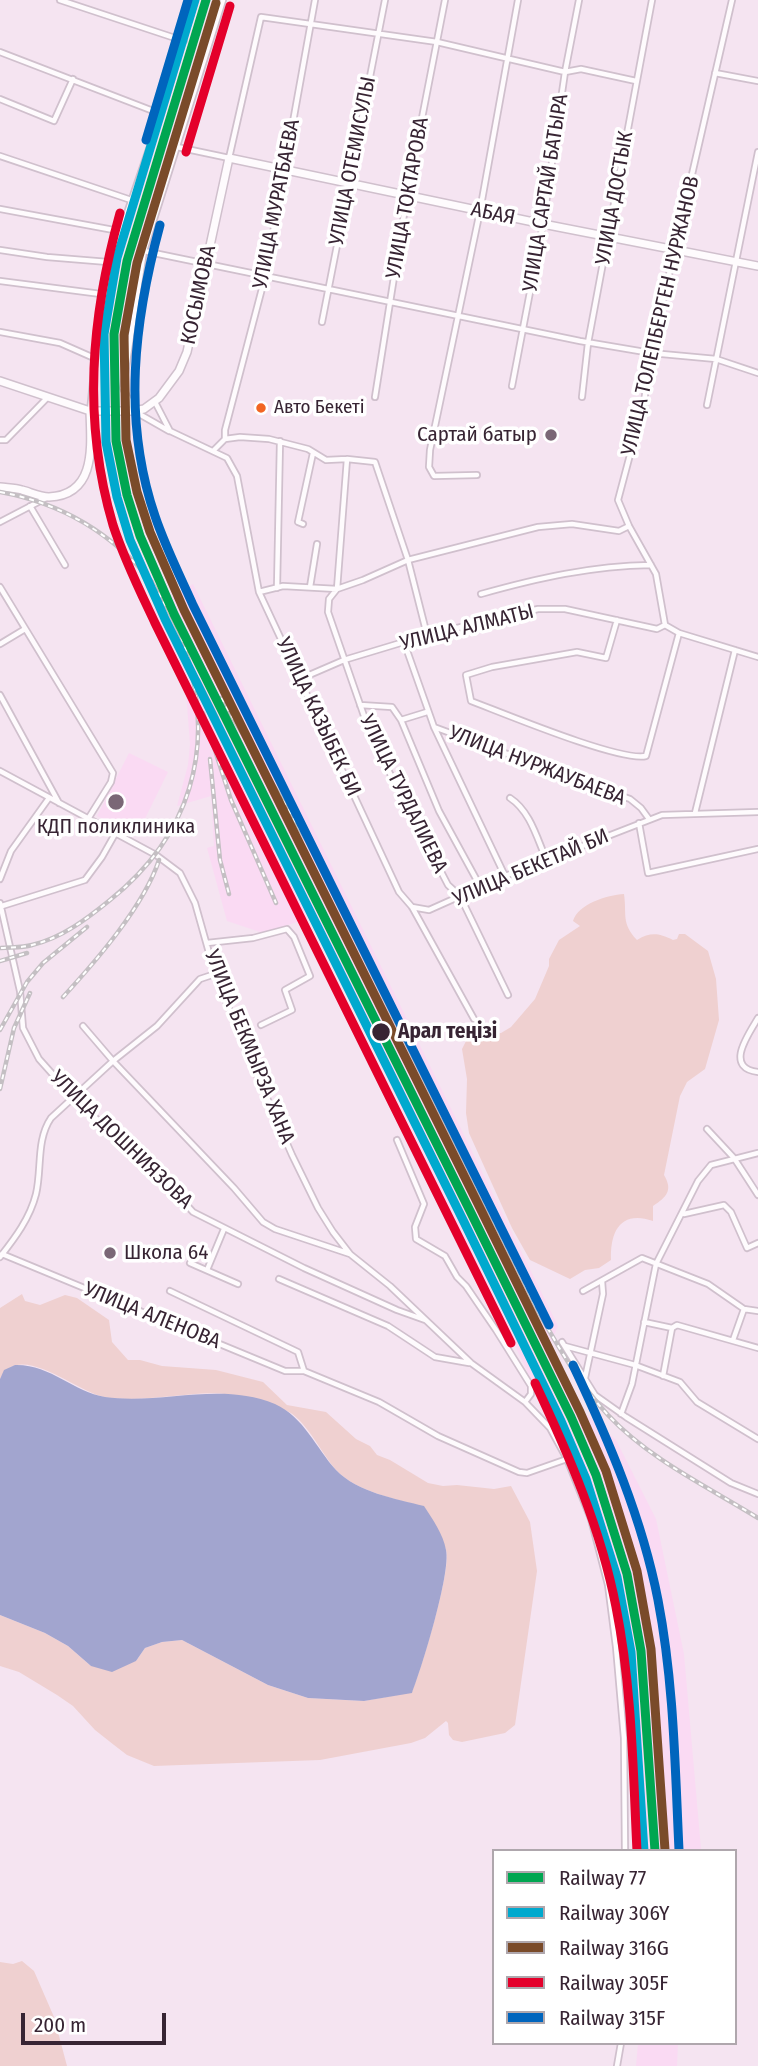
<!DOCTYPE html>
<html>
<head>
<meta charset="utf-8">
<style>
	body { margin:0 }
	#map { position:relative; width:758px; height:2066px; overflow:hidden; background:#f5e4f1; font-family:"Fira Sans Condensed",sans-serif }
	canvas { display:block }
	.legend { position:absolute; left:492px; top:1849px; width:245px; height:196px; box-sizing:border-box; background:#fff; border:2px solid #afa7ad; margin:0; padding:9px 12px; list-style:none; font-size:21px; color:#372433 }
	.legend li { display:flex; align-items:center; gap:14px; height:35px }
	.legend b { width:35px; border:2px solid #afa7ad }
	.scale { position:absolute; left:21px; top:2013px; width:145px; height:32px; box-sizing:border-box; border:4px solid #372433; border-top:0; padding-left:9px; font-size:21px; line-height:24px; white-space:nowrap; color:#372433; -webkit-text-stroke:5px #fff; paint-order:stroke }
</style>
</head>
<body>
<div id="map">
<canvas width="758" height="2066"></canvas>
<ul class="legend">
<li><b style="height:9px;background:#00a651"></b>Railway 77</li>
<li><b style="height:9px;background:#00a9ce"></b>Railway 306Y</li>
<li><b style="height:9px;background:#7a4b2a"></b>Railway 316G</li>
<li><b style="height:9px;background:#e4002b"></b>Railway 305F</li>
<li><b style="height:9px;background:#0065bd"></b>Railway 315F</li>
</ul>
<div class="scale">200 m</div>
</div>
<script>
const ctx = document.querySelector('canvas').getContext('2d');
ctx.lineJoin = 'round';
function fill(path, color) { ctx.fillStyle = color; ctx.fill(path, 'evenodd'); }
function trace(path, color, width, dash) { ctx.strokeStyle = color; ctx.lineWidth = width; ctx.lineCap = dash ? 'butt' : 'round'; ctx.setLineDash(dash || []); ctx.stroke(path); }
function drawText(font, color, halo, rows, align = 'center') {
  ctx.font = font + ' "Fira Sans Condensed",sans-serif'; ctx.lineWidth = 7; ctx.setLineDash([]); ctx.textBaseline = 'middle'; ctx.strokeStyle = halo; ctx.fillStyle = color; for (const [text, x, y, turn = 0] of rows) {
    ctx.save(); ctx.translate(x, y); ctx.rotate((+turn || 0) * Math.PI / 180); ctx.textAlign = isNaN(turn) ? turn : align; if (halo) ctx.strokeText(text, 0, 0); ctx.fillText(text, 0, 0); ctx.restore();
  }
}
fill(new Path2D(`
	M193,584L558,1326L550,1344L586,1414L616,1440L656,1519L684,1654L701,1849L641,1851L640,1799L630,1653L606,1536L310,918L263,933L227,921L207,848L214,846L211,796L177,806L188,765L190,744L185,679L153,609Z
	M129,753L168,772L137,835L97,816Z
	M638,2043H678L677,2066H636Z`), '#fadaf3');
fill(new Path2D(`
	M624,894C627,915 621,923 637,940C651,932 658,933 673,940L677,939L679,934H685L708,951L716,979L719,1020L705,1069L687,1082L680,1096L664,1175C673,1190 667,1197 653,1206V1221C621,1210 610,1231 611,1260L599,1268L585,1270L570,1279L530,1260L512,1228L469,1133L466,1113L467,1079L462,1049L467,1039L473,1035L501,1033L511,1027L535,999L549,966V959L559,940L580,926L573,921C578,904 607,895 624,894Z
	M22,1294L25,1301L40,1305L65,1295L77,1298L109,1320L112,1342L128,1360H140L162,1366L216,1370L263,1382L287,1405L326,1412L356,1439L370,1446L377,1455L390,1460L428,1483L443,1486L457,1485L494,1489L511,1486L530,1522L537,1571L515,1725L505,1733L462,1742L453,1740L449,1735L448,1723L446,1721L425,1738L411,1743L320,1760L154,1766L127,1755L114,1745L95,1730L73,1706L57,1695L19,1672L0,1666V1615L45,1633L68,1646L91,1666L136,1661L145,1648L162,1642L182,1640L268,1685L308,1698L364,1701L412,1692C421,1670 452,1569 446,1550C442,1536 431,1520 424,1507C396,1499 357,1492 336,1470C322,1454 307,1422 289,1412C261,1398 226,1391 195,1394C165,1396 134,1402 104,1397C76,1392 19,1340 0,1379V1308Z
	M22,1961L34,1971L54,2017L67,2066H0V1962L13,1964Z`), '#efd0d0');
fill(new Path2D(`
	M15,1365C50,1364 74,1392 105,1397C161,1405 220,1381 275,1404C304,1417 316,1448 336,1470C357,1492 396,1499 424,1506C433,1520 443,1534 446,1550C451,1573 422,1667 412,1693L364,1701L308,1698L268,1685L182,1640L162,1642L145,1648L136,1661L112,1672L91,1666L68,1646L45,1633L0,1615V1379L4,1370Z`), '#a2a5cf');
const street = new Path2D(`
	M60,0L184,41
	M315,0L265,277L225,430V439L240,437L269,439L308,449L326,460L347,459L375,462L408,560L427,635
	M0,52L161,114
	M715,73L758,81
	M0,99L54,121L73,79
	M177,147L229,158L261,17L437,42L565,72L581,69L636,81
	M0,156L131,200
	M0,209L119,231
	M0,250L47,257L108,262
	M144,251L580,341L651,353L716,359L758,373
	M0,281L101,294
	M322,322L385,0
	M0,332L60,343L94,358
	M512,386L543,224L565,72L579,0
	M375,397L407,195L445,0
	M582,397L588,343L652,0
	M155,402L170,431L227,458L237,476L259,592L399,892L412,907L474,1019
	M707,405L758,152
	M90,411L103,283L161,114L195,0
	M169,431L134,411L123,388L144,251L223,0
	M0,440H6L48,397
	M214,450L225,439
	M347,459L337,589L329,599L328,612L372,739L448,885L460,896L508,995
	M477,475L434,476L429,467L430,450L480,211L518,0
	M30,506L65,565
	M0,522L46,498
	M303,524L298,522L313,453
	M0,587L113,773L111,782L88,819
	M310,587L317,544
	M277,588L280,441
	M259,592L283,586L337,589L363,580L408,560L538,527L572,524L619,531L629,526
	M481,594C538,578 591,566 651,565
	M617,620L606,658L577,652L492,667L466,675L471,701C503,713 620,762 646,756L679,633
	M665,625L656,574L629,526L618,500L644,402L651,353L732,0
	M404,642L434,727L505,876
	M0,644L25,629
	M300,679L344,660L427,635L538,609H565L657,629L665,625L679,633L758,657
	M0,695L59,803
	M360,705L392,707L401,720L427,712
	M401,720L439,811L480,886
	M434,727L630,799L641,808L649,819
	M0,771L156,855L180,873L195,903L215,974L246,1050L292,1155L318,1208L333,1232L350,1254L390,1286L471,1363L525,1402L550,1428L567,1459L591,1519L608,1585L616,1647L624,1738L625,1851
	M510,798C530,811 537,838 546,859
	M695,813L735,650
	M639,823L648,873L758,849
	M0,879L11,851L49,798
	M0,903L20,991L23,1028L39,1059L73,1097L173,1190L193,1212L304,1268L397,1310L425,1320
	M2,906L85,880L102,857L115,834
	M412,907L429,910L505,876L662,815L758,812
	M207,943L253,938L287,929L294,937L310,976L285,990L292,1010L261,1025
	M758,1018C748,1035 724,1068 758,1072
	M83,1026L113,1061L234,1188L263,1222L275,1229L350,1254
	M707,1129L734,1158L758,1195
	M397,1140L424,1204L415,1227L416,1239L445,1256L457,1277L466,1286L496,1330L531,1386V1394L525,1402
	M684,1214L724,1205L731,1212L747,1248L758,1243
	M2,1254L285,1371H304
	M0,1257C15,1238 30,1218 36,1194C42,1169 36,1140 51,1118L113,1061L157,1026L200,979L215,974
	M190,1263L238,1284
	M207,1270L224,1229
	M279,1279L388,1326L435,1357L469,1363
	M170,1291L298,1352L304,1371L379,1402L438,1436L519,1472L527,1473L567,1459
	M583,1291L642,1258L708,1284L744,1309L758,1311
	M644,1322L672,1328L677,1325L758,1348
	M733,1340L744,1309
	M562,1342L595,1395L626,1417L731,1483L758,1494
	M565,1346L635,1365L680,1382L697,1402L758,1439
	M663,1376L672,1328
	M585,1378L603,1294L602,1281
	M621,1414L632,1384L656,1264L698,1181L711,1165L758,1153
	M617,2066L621,2043`);
const secondary = new Path2D(`
	M0,381L90,411H134L144,409L159,398L179,371L187,352L229,158L543,224L758,266
	M0,487C7,488 15,488 22,490C30,492 40,497 49,497C97,495 91,445 90,411`);
trace(street, '#d0c0cd', 8);
trace(secondary, '#d0c0cd', 10);
trace(street, '#fefbfd', 4.5);
trace(secondary, '#fefbfd', 7);
const rail = new Path2D(`
	M0,492C61,503 113,534 152,582
	M198,680L217,718
	M221,698L307,841L539,1313C559,1348 580,1385 608,1415C649,1459 708,1487 758,1518
	M203,713L231,800L276,903
	M210,759L220,860L229,894
	M1,948C11,947 22,948 32,945C62,938 88,918 110,900C190,836 216,749 186,651C178,624 162,599 147,575
	M0,961L27,953
	M63,997C96,961 144,906 159,860
	M0,1030L27,982L43,963L87,927
	M0,1089L14,1028L30,993`);
trace(rail, '#c4bfc3', 4.5);
trace(rail, '#fff', 2, [5]);
trace(new Path2D(`
	M206,0L127,261L114,334L116,441L127,495L140,536L174,614L473,1217L571,1417L596,1475L627,1574L641,1651L655,1851`), '#00a651', 9);
trace(new Path2D(`
	M195,0L117,258L104,334L106,442L117,497L130,540L165,619L464,1222L561,1421L586,1479L617,1577L631,1652L644,1851`), '#00a9ce', 9);
trace(new Path2D(`
	M216,3L137,263L124,335L126,440L137,492L150,532L184,610L482,1212L580,1412L606,1471L637,1571L651,1649L665,1850`), '#7a4b2a', 9);
trace(new Path2D(`
	M186,152L230,6
	M120,213C91,317 82,420 113,525C124,559 140,591 155,623L511,1343
	M535,1383C569,1455 601,1529 616,1607C632,1687 633,1770 637,1851`), '#e4002b', 9);
trace(new Path2D(`
	M146,140L188,0
	M160,225C134,321 122,419 155,516C165,546 180,576 193,605L549,1325
	M573,1365C609,1441 642,1518 658,1600C674,1683 675,1767 679,1850`), '#0065bd', 9);
for (const [x, y, r, color] of [
	[261,408,6,"#f26522"],
	[551,435,7,"#7a6776"],
	[116,802,9,"#7a6776"],
	[381,1032,10,"#372433"],
	[110,1253,7,"#7a6776"]
]) { const dot = new Path2D(); dot.arc(x, y, r, 0, 2 * Math.PI); ctx.fillStyle = color; ctx.fill(dot); trace(dot, '#fff', 2.5); }
drawText('19px', '#372433', '#fff', [
	["Авто Бекетi",274,408]
], 'left');
drawText('21px', '#372433', '#fff', [
	["УЛИЦА ОТЕМИСУЛЫ",353,161,-79],
	["УЛИЦА САРТАЙ БАТЫРА",546,193,-81],
	["УЛИЦА ТОКТАРОВА",408,198,-80],
	["УЛИЦА ДОСТЫК",615,198,-80],
	["УЛИЦА МУРАТБАЕВА",277,204,-79],
	["АБАЯ",493,214,12],
	["КОСЫМОВА",199,295,-78],
	["УЛИЦА ТОЛЕПБЕРГЕН НУРЖАНОВ",661,316,-77],
	["УЛИЦА АЛМАТЫ",467,628,-14],
	["УЛИЦА КАЗЫБЕК БИ",318,717,65],
	["УЛИЦА НУРЖАУБАЕВА",537,766,21],
	["УЛИЦА ТУРДАЛИЕВА",403,794,64],
	["УЛИЦА БЕКЕТАЙ БИ",531,868,-23],
	["УЛИЦА БЕКМЫРЗА ХАНА",249,1047,68],
	["УЛИЦА ДОШНИЯЗОВА",121,1140,44],
	["УЛИЦА АЛЕНОВА",152,1316,22]
]);
drawText('21px', '#372433', '#fff', [
	["Сартай батыр",537,435],
	["КДП поликлиника",116,827,"center"],
	["Школа 64",124,1253,"left"]
], 'right');
drawText('bold 21px', '#372433', '#fff', [
	["Арал теңізі",398,1032]
], 'left');
</script>
</body>
</html>
